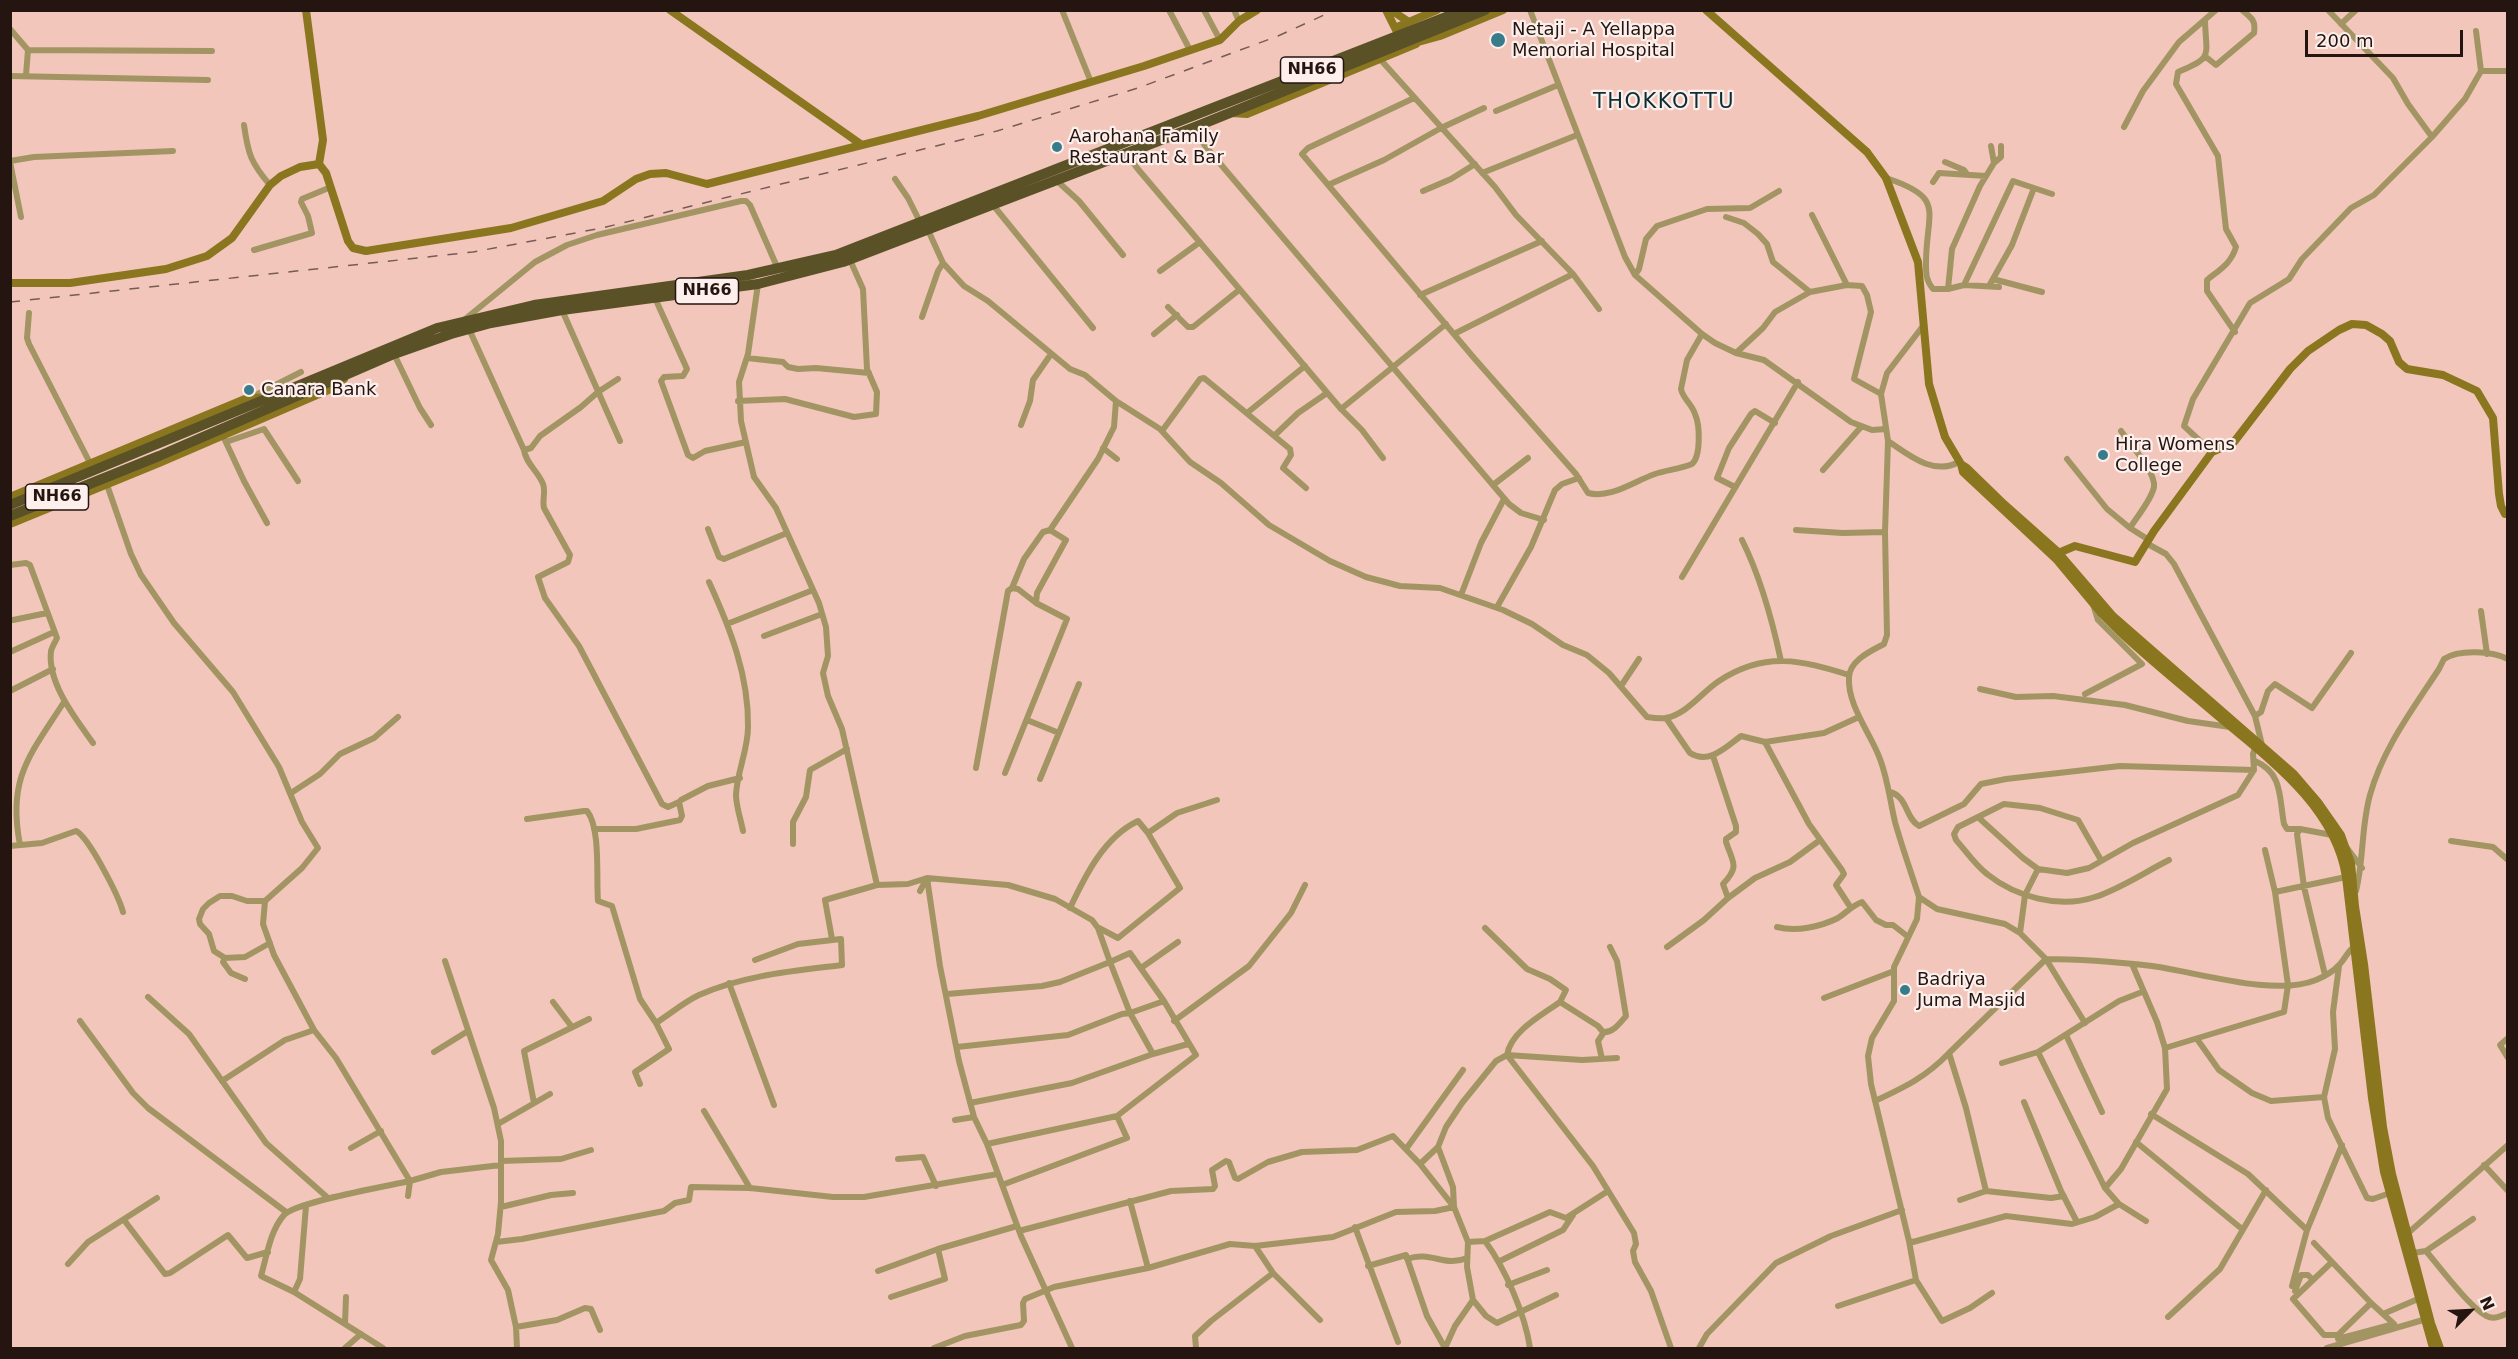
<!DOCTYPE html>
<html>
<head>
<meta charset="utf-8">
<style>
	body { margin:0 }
	#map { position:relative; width:2518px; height:1359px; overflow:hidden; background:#f2c6ba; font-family:"DejaVu Sans",sans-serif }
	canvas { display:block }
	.frame { position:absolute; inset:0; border:12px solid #241511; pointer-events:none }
	.north { position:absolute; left:2440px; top:1281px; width:60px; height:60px; -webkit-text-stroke:4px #fdefeb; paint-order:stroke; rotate:66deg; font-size:16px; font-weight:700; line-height:24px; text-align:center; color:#241511 }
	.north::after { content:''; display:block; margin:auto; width:21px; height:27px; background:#241511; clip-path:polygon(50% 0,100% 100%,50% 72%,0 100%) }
	.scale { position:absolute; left:2305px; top:30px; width:158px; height:27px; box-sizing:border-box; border:3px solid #241511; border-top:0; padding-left:8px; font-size:18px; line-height:21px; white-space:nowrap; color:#241511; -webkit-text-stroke:4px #fdefeb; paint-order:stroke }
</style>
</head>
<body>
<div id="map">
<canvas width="2518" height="1359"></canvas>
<div class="frame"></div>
<div class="north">N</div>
<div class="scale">200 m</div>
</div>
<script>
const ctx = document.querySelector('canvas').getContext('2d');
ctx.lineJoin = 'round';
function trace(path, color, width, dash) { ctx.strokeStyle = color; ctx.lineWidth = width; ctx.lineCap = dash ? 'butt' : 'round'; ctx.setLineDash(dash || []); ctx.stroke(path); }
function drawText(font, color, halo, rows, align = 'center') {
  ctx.font = font + ' "DejaVu Sans",sans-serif'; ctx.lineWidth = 4.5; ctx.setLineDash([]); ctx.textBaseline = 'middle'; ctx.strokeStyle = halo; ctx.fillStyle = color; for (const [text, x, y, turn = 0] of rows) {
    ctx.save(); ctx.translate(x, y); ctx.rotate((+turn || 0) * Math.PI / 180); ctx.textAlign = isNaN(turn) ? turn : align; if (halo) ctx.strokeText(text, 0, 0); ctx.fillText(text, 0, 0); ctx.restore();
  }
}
trace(new Path2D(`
	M1062,10L1091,82
	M1169,10L1190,50
	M1204,10L1220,40
	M1234,10L1239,21
	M1530,10L1625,257L1635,275L1702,334L1715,343L1736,353L1764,360L1851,422L1872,430L1886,429
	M2328,10L2393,78L2408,104L2432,137
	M2205,21C2206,57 2214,57 2178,72L2176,84L2218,156L2226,229L2236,247C2231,264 2219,270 2207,280V291L2235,332
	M2341,24L2356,10
	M10,29L28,50L26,75
	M28,50L212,51
	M2206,57L2216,65L2254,33C2256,21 2252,18 2242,10
	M1379,58L1495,187L1516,215L1573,274L1599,309
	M2481,71H2508
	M10,76L208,80
	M1414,98L1308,148L1302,154L1474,358L1576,474L1588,493C1611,499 1634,481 1655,474C1667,470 1680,469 1692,464C1701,456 1700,425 1695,414C1692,404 1683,399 1681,389L1687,360L1702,334
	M1496,111L1558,85
	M244,125C248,154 251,163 270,185
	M1195,127L1197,135L1206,147L1509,504L1521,513L1544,520
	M2124,127L2143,91L2179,42L2216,10
	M1991,146L1994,163
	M1126,153L1137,168L1341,409L1362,430L1383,458
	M10,161L34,157L173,151
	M10,162L21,217
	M1945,162L1964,170L1967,174
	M1482,173L1577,135
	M1886,178C1947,198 1926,211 1926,263C1926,275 1926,280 1933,289H1948L1952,249L1980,186L1994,163L2001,157V146
	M895,179L908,198L920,222
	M1056,180L1079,201L1123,255
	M1933,182L1939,173L1986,176
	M1328,185L1384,160L1441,128L1484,108
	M2034,188L2052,194
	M1423,191L1451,179L1475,164
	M993,205L1093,328
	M1726,217L1744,223L1758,234L1767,244L1773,262L1810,292
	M928,230L943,263L964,286L988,301L1070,369L1085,375L1116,401L1160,429L1190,462L1221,483L1269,525L1330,561L1366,577L1400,586L1440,588L1503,610L1532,624L1563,645L1587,655L1609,673L1647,717C1653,718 1660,719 1666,718C1687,714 1702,692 1719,681C1765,651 1801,660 1849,675
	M254,250L312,233L308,216L301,202L302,199L331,187
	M1160,271L1200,242
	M1635,275L1639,269L1646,239L1657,226L1707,209L1750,208L1779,191
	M1993,279L2042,292
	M758,284L748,354L739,382L741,421L754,477L776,508L819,603L826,627L828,656L823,673L828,696L842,729L877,885L908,884L927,878L940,966L959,1061L974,1117L987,1144L1021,1236L1072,1348
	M1847,285L1862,286L1867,295L1871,312L1854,379L1881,394
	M1964,285L2013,181L2034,188L2012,245L1989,286
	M1948,289L1964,285L1999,287
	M1420,295L1542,241
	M655,298L687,369L683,376L664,377L661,381L688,455L693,458L705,451L746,442
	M1168,307L1188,327H1193L1239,290
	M562,310L620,441
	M29,313L27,338L29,344L91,465
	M922,317L938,271L943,263
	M464,320L535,262L567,245L597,235L741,201H746L750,205L778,269
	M1923,326L1887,373L1881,394L1888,441L1885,532L1887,635L1884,644C1871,651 1850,660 1849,677C1847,705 1871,734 1880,759C1888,780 1890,801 1895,822C1902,847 1911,872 1919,897L1937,909L2005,924L2020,933L2046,959C2081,959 2117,962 2152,966C2197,972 2274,997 2316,980C2323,977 2334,971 2339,965C2346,958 2348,949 2357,945
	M469,329L524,450C526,464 538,471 543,484C546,491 542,500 544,508L570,555L568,562L538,577L545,598L579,646L662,804L668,807L679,802
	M1154,334L1177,315
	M1454,334L1573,274
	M1736,353L1763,328L1775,312L1810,292L1847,285L1812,215
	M394,354L420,408L431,425
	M747,358L783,362L788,367L798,369L816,368L869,373
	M252,397L301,372
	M738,401L785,399L854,417L876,414L877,392L867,369L863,289L850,260
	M1341,409L1446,324
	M1247,413L1305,366
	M1021,425L1030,401L1033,380L1051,354
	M1162,431L1200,379L1204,378L1290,449L1291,455L1283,468L1306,488
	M2121,431C2130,444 2156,472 2154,487C2151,501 2137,516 2130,528L2149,540
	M1275,435L1298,413L1327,393
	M224,438L244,481L267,523
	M1888,441C1909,455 1933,476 1959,462
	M226,442L264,429L298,481
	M1103,448L1117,459
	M524,450L531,448L540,436L581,407L598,392L618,379
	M2212,452L2184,426L2193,399L2250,303L2289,279L2302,259L2351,208L2374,195L2432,137L2465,99L2481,71L2476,31
	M2067,459L2107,509L2130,528
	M1823,470L1861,427
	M106,482L131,554L141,575L174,623L233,692L279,767L302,822L318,848L302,868L265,901L263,924L274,955L314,1030L336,1058L410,1181C388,1186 295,1202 284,1215C270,1231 267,1255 261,1276L294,1292L383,1348
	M1493,485L1528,458
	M1735,487L1717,478L1729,448L1751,414L1755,411L1775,423
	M708,529L719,557L724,559L787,533
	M1796,530L1843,533L1885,532
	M1742,540C1761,578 1772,619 1781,661
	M2146,543L2166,554L2174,564L2255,716L2262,745
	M10,565L26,563L30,565L57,638C55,642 52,647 51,651C47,683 76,719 93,743
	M1682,577L1798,382
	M709,582C730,628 749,676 748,727C748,750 737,772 736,795C736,806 741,820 743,831
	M1012,588L1024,559L1043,532L1050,530
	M1461,595L1481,543L1504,499
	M1497,607L1531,547L1555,490L1562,484L1579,478
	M2481,611L2487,654
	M13,620L47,613
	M727,624L813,590
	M764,636L822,614
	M10,652L54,632
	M1621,686L1639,659
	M1980,689L2016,697L2053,696L2125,705L2188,721L2230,727
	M10,691L53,669
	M2085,694L2142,664L2098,620L2093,604
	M2255,716L2261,712L2268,691L2275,684L2312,708L2351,653
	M1666,718L1690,753C1709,765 1726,747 1741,736L1765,742L1824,733L1859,717
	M1027,720L1059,733
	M1765,742L1809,824L1842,870L1844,874L1836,885L1851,908
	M2255,761C2283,773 2279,797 2284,824L2287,829H2300
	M976,768L1008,591L1012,588L1018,589L1036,603
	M1005,773L1067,619L1036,603L1037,593L1066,540L1050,530L1098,459L1114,427L1116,401
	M1040,779L1079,684
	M1890,792C1908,797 1905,818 1919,826L1964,804L1981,784L2006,779L2120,766L2254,770
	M291,793L320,774L340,754L374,738L398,717
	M1979,818L2023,858L2038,869
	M527,819L584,811H587C601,828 596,879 598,901L612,906L640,999L656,1023L669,1049L635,1072L640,1084
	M594,829H636L680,820L682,816L679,802L681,800L708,786L740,778
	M1148,833L1177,813L1217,800
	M2451,841L2493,847L2508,860
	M793,844V822L806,797L810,770L847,749
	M20,845C7,778 30,755 64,702
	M10,846L42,843L76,831C89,837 119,897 123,912
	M2347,848L2362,868
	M2101,860L2078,820L2040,808L2004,804L1958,827L1954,834L1956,840C1966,851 1975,865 1987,874C2016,897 2059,909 2095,897C2120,889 2145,872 2169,860
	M920,891L927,878L1008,885L1055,899L1092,920L1098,928L1110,962L1130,953L1164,1001L1196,1055L1117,1116L1127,1138L1002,1185
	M2356,891C2364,859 2361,827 2370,795C2383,748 2413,709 2439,669L2444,659C2459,649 2492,651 2508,659
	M2275,892L2346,877
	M1919,897L1917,919L1894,967V1001L1872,1038L1868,1056L1871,1084L1909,1241L1913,1242L2006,1216L2072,1224L2095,1217L2119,1204
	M1728,898L1755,878L1790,862L1820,840
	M1070,908C1085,876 1104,837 1138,821L1148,833L1180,888L1118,938L1099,928
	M1777,927C1796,932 1820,927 1838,918C1846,913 1853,905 1862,902L1876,920L1886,925H1893L1907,936
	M1485,928L1527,969L1550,979L1566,990L1560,1002L1598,1026L1603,1032C1613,1033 1620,1023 1626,1016L1617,961L1610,947
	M2020,933L2025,895L2038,869L2067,873L2089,868L2133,843L2238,795L2254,770L2253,754L2255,748
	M832,939L825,900L877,885
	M1667,947L1704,920L1728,898L1723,884C1740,866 1733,863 1726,842V839L1736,832V826L1713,756
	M225,958L214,951L209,934L200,924L199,919L203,909L209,903L220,896H232L247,901H265
	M445,961L494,1108L501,1141V1202L498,1234L491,1260L508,1290L516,1327L517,1348
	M2339,966L2333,1012L2335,1049L2324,1097L2328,1118L2367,1198L2373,1199L2390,1193
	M1141,968L1178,942
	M2325,975L2304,887L2297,834L2300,829L2332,835
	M245,979L231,973L223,962L225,958L245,957L270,943
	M729,983L774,1105
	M947,994L1042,986L1060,982L1110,962L1130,1013L1164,1001
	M148,997L189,1034L266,1143L328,1198
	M1824,998L1894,971
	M553,1002L572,1027
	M1560,1002C1542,1015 1511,1031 1507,1055L1593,1166L1634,1233L1636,1244L1633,1251L1635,1262L1651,1291L1671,1348
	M80,1021L133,1093L148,1108L286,1212
	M1174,1021L1249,966L1291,913L1305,885
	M656,1023C670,1014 684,1002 699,995C744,975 794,971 842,965L841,939L798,944L755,960
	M2066,1035L2102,1112
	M2508,1038L2500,1045L2508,1058
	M2197,1039L2219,1070L2252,1093L2271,1101L2324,1097
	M957,1047L1068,1035L1122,1014L1130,1013L1153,1054L1188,1044
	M2165,1048L2284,1012L2288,985L2275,892L2265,850
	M434,1052L468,1031
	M2038,1052L2105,1188L2119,1204L2146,1221
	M1602,1059L1598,1041L1604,1032
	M2002,1063L2038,1052L2119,1001L2142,992
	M222,1081L285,1040L314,1030
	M1875,1101C1905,1087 1926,1077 1949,1053
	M2024,1102L2061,1191L2077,1222
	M534,1103L524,1051L589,1019
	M970,1103L1072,1083L1153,1054
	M704,1111L750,1188
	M2151,1114L2248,1174L2307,1230
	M955,1120L974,1117
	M498,1124L550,1094
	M2136,1142L2242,1229
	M987,1144L1117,1116
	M351,1148L381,1131
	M1406,1149L1463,1070
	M898,1159L923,1157L936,1186
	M501,1161L561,1159L591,1150
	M1420,1164L1438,1147L1446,1127L1462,1103L1496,1061L1507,1055L1582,1060L1617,1058
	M2484,1165L2508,1191
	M2105,1188L2121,1169L2167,1089L2165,1048L2157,1022L2132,964
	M1986,1191L1966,1108L1949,1053L2046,959L2085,1023
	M408,1196L410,1181L441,1172L501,1165
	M1960,1200L1986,1191L2051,1198L2064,1196
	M1130,1201L1148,1268
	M501,1207L551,1195L573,1193
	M124,1220L165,1274L170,1273L228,1235L247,1258L268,1252
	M1355,1227L1398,1342
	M1019,1231L1171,1191L1213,1189L1215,1186L1212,1170L1226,1161L1229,1162L1235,1178L1238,1179L1268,1162L1302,1152L1357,1150L1393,1136L1420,1164L1454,1207L1468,1242L1467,1267L1473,1300L1486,1316L1497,1323L1556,1295
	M2407,1234L2508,1145
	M1909,1241L1916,1280
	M496,1242L522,1239L664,1211L675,1203L689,1200L691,1187L750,1188L833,1197H864L998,1174
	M1468,1242L1485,1241
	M2314,1243L2371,1303L2394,1324L2338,1339
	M1255,1246L1273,1273L1320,1320
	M2426,1251L2473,1219
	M2412,1253L2426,1251C2438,1265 2473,1312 2489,1317C2496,1319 2501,1316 2508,1313
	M1407,1259C1431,1250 1444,1268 1467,1258
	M1500,1261L1563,1230L1573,1215
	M2332,1262L2293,1299L2324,1335H2338L2371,1303
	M68,1264L88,1242L157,1198
	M1368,1266L1406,1255L1427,1316L1445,1348
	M878,1271L938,1249
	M1508,1285L1547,1270
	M2292,1286L2307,1230L2342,1145
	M2295,1291L2301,1275H2308L2313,1280
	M294,1292L300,1279L306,1206
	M891,1297L945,1279L938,1249L1017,1226
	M1838,1306L1916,1280L1942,1321L1970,1308L1992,1293
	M2383,1314L2418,1299
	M2168,1317L2220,1269L2266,1190
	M345,1323L346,1297
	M516,1327L557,1320L585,1308L591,1309L600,1330
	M345,1348L361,1334
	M934,1348L965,1336L1021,1325L1024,1321L1023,1303L1025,1299L1054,1287L1148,1268L1230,1244L1255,1246L1333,1237L1396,1212L1435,1211L1454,1207L1453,1187L1438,1147
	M1196,1348L1195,1336L1211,1321L1273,1273
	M1445,1348L1455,1326L1473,1300
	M1530,1348C1525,1314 1505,1268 1485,1241L1550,1212L1566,1218L1608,1191
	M1699,1348L1707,1334L1776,1263L1831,1236L1902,1210
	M2327,1348L2423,1320`), '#a29563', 6);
trace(new Path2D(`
	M306,10L323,140L319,164
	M670,10L862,145L978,116L1144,66L1220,40L1239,21L1257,10
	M1386,10L1397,32
	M1391,10L1409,22
	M1706,10L1867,152L1886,178L1918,262L1929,384L1945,437L1961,464L1963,472L2056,559L2101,613L2119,631C2149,659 2181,685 2213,712C2266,757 2335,805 2346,877L2372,1098L2384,1172L2433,1348
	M1395,28L1437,10
	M1411,44L1440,36L1503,10
	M1231,113L1247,114L1416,44
	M319,164L326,173L348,241L353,248L366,251L511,228L603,201L636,179L650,174L666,173L707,184L862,145
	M10,283H70L166,269L207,256L232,238L270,185L281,176L300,167L319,164
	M1961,464L1967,468L2004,504L2058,552L2113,616L2294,774L2318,802L2341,835L2351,863L2355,906L2364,964L2383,1127L2392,1174L2431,1323L2440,1348
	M10,497L245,399L252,397L266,399
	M10,524L159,463L333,388L344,379
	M2056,554L2075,546L2135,562L2154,531L2212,452L2234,442L2290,369L2308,351L2339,330L2352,324L2366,325L2382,334L2390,341L2399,362L2407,369L2443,375L2477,391L2493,418L2499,494L2501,506L2505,514H2508`), '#8b7620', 8);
trace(new Path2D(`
	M10,505L437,328L534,305L748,275L836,255L1464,10
	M10,516L159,456L394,354L451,334L491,323L562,310L758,284L843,262L1195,127L1485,10`), '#5b5127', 10);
trace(new Path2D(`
	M10,302L473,252L602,228L997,131L1138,88L1278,36L1335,10`), '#765c54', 1.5, [10, 10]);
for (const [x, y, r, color] of [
	[1498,40,8,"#387c8c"],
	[1057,147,6,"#387c8c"],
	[249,390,6,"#387c8c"],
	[2103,455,6,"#387c8c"],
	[1905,990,6,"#387c8c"]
]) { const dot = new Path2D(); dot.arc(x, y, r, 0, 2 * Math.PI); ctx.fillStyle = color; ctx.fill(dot); trace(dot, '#fdefeb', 2); }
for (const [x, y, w] of [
	[1312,70,63],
	[707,291,63],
	[57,497,63]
]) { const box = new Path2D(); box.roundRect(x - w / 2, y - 13, w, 26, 4.5); ctx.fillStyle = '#fdefeb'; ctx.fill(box); trace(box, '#241511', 1.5); }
drawText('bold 16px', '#241511', null, [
	["NH66",1312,70],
	["NH66",707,291],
	["NH66",57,497]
]);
drawText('18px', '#241511', '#fdefeb', [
	["Netaji - A Yellappa",1512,30],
	["Memorial Hospital",1512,51],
	["Aarohana Family",1069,137],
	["Restaurant & Bar",1069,158],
	["Canara Bank",261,390],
	["Hira Womens",2115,445],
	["College",2115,466],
	["Badriya",1917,980],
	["Juma Masjid",1917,1001]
], 'left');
ctx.letterSpacing = '1.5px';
drawText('21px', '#0d2e36', '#fdefeb', [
	["THOKKOTTU",1664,103]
]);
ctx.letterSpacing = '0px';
</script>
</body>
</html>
